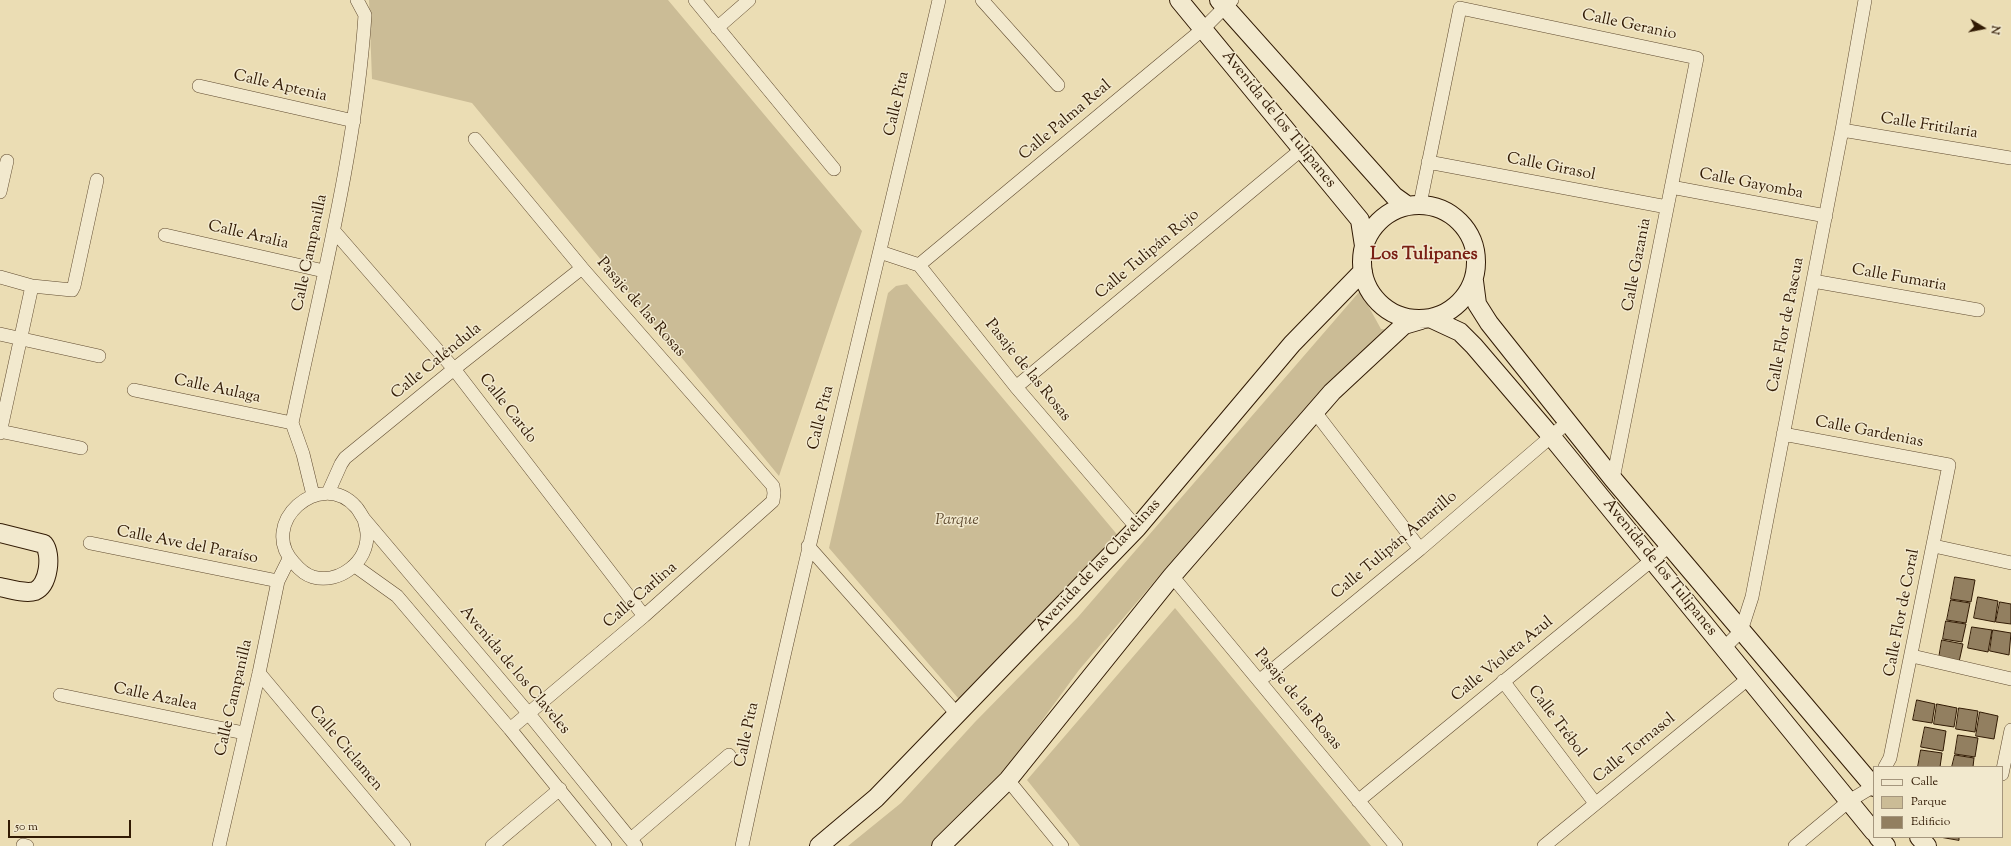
<!DOCTYPE html>
<html>
<head>
<meta charset="utf-8">
<style>
	body { margin:0 }
	#map { position:relative; width:2011px; height:846px; overflow:hidden; background:#ebddb4; font-family:"Sorts Mill Goudy",serif }
	canvas { display:block }
	.legend { position:absolute; left:1873px; top:766px; width:130px; height:72px; box-sizing:border-box; background:#f2e9ce; border:1px solid #a5967d; margin:0; padding:5px 7px; list-style:none; font-size:12px; color:#311a04 }
	.legend li { display:flex; align-items:center; gap:8px; height:20px }
	.legend b { width:20px; border:1px solid #a5967d }
	.north { position:absolute; left:1963px; top:8px; width:40px; height:40px; -webkit-text-stroke:3px #f2e9ce; paint-order:stroke; rotate:100deg; font-size:11px; font-weight:700; line-height:16px; text-align:center; color:#311a04 }
	.north::after { content:''; display:block; margin:auto; width:14px; height:18px; background:#311a04; clip-path:polygon(50% 0,100% 100%,50% 72%,0 100%) }
	.scale { position:absolute; left:8px; top:820px; width:123px; height:18px; box-sizing:border-box; border:2px solid #311a04; border-top:0; padding-left:5px; font-size:12px; line-height:14px; white-space:nowrap; color:#311a04; -webkit-text-stroke:3px #f2e9ce; paint-order:stroke }
</style>
</head>
<body>
<div id="map">
<canvas width="2011" height="846"></canvas>
<ul class="legend">
<li><b style="height:5px;background:#f2e9ce"></b>Calle</li>
<li><b style="height:11px;background:#cbbc96"></b>Parque</li>
<li><b style="height:11px;background:#927f60"></b>Edificio</li>
</ul>
<div class="north">N</div>
<div class="scale">50 m</div>
</div>
<script>
const ctx = document.querySelector('canvas').getContext('2d');
ctx.lineJoin = 'round';
function fill(path, color) { ctx.fillStyle = color; ctx.fill(path, 'evenodd'); }
function trace(path, color, width, dash) { ctx.strokeStyle = color; ctx.lineWidth = width; ctx.lineCap = dash ? 'butt' : 'round'; ctx.setLineDash(dash || []); ctx.stroke(path); }
function drawText(font, color, halo, rows, align = 'center') {
  ctx.font = font + ' "Sorts Mill Goudy",serif'; ctx.lineWidth = 3; ctx.setLineDash([]); ctx.textBaseline = 'middle'; ctx.strokeStyle = halo; ctx.fillStyle = color; for (const [text, x, y, turn = 0] of rows) {
    ctx.save(); ctx.translate(x, y); ctx.rotate((+turn || 0) * Math.PI / 180); ctx.textAlign = isNaN(turn) ? turn : align; if (halo) ctx.strokeText(text, 0, 0); ctx.fillText(text, 0, 0); ctx.restore();
  }
}
fill(new Path2D(`
	M369,0H668L862,231L779,476L472,103L372,79Z
	M907,284L1120,538L964,705L829,548L888,293L896,286Z
	M1360,291L1381,329L1391,330L1308,408L1160,575L1079,670L997,782L932,846H848L901,803L975,722L1078,617Z
	M1175,608L1371,846H1080L1027,780Z`), '#cbbc96');
const building = new Path2D(`
	M1955,577L1975,580L1971,602L1951,599Z
	M1978,597L1998,601L1995,622L1974,618Z
	M1951,600L1970,603L1966,623L1947,620Z
	M2000,602L2011,604V624L1996,622Z
	M1946,621L1966,624L1962,642L1943,639Z
	M1972,627L1992,630L1988,652L1968,648Z
	M1993,630L2011,633L2009,655L1990,651Z
	M1942,640L1963,644L1959,662L1939,658Z
	M1917,700L1935,704L1932,723L1913,720Z
	M1937,704L1957,708L1954,727L1934,724Z
	M1959,708L1978,711L1975,732L1956,729Z
	M1980,712L1998,716L1994,739L1976,736Z
	M1925,727L1946,731L1943,751L1921,747Z
	M1958,735L1978,738L1975,757L1955,754Z
	M1921,750L1942,753L1940,767H1918Z
	M1955,755L1974,758L1973,767H1952Z
	M1940,837H1959V840Z`);
fill(building, '#927f60');
trace(building, '#311a04', 1);
const street = new Path2D(`
	M695,0L834,169
	M982,0L1058,85
	M717,28L749,0
	M199,86L354,121
	M1842,130L2011,158
	M475,139L582,268L773,486L774,493L773,501L644,616L510,729
	M1428,162L1667,207
	M1671,187L1826,216
	M0,192L7,161
	M1420,204L1460,8L1697,58L1613,479
	M334,231L454,369L644,616
	M165,235L324,271
	M880,252L919,265L1016,387L1137,528
	M919,265L1203,29L1232,0
	M0,277L32,286L72,290L74,286L97,180
	M1813,281L1978,310
	M0,334L99,356
	M1016,387L1302,149
	M134,390L292,423
	M1315,412L1420,549
	M0,431L81,448
	M0,433L32,286
	M1783,434L1949,465L1890,758L1885,767
	M328,493L341,464L345,458L454,369L582,268
	M313,495L303,454L292,423C320,288 356,153 365,15L357,0
	M364,519C365,524 367,530 367,534C368,562 340,584 313,577C306,575 299,569 294,563C257,524 320,467 356,507C359,510 361,515 364,519L529,714L636,846
	M90,543L278,581
	M808,546L957,714
	M1934,546L2011,563
	M355,566L397,596L510,729L605,846
	M1172,576L1396,846
	M1724,648L1741,631L1752,597L1842,130L1865,0
	M1912,656L2011,679
	M259,673L404,846
	M1259,681L1420,549L1568,422
	M1503,681L1595,803
	M60,695L244,733
	M2002,774L2011,730
	M1008,780L1062,846
	M1358,801L1669,546
	M631,839L729,755
	M23,845L27,846
	M219,846L259,673L278,581L289,559
	M492,846L560,789
	M742,846C802,563 874,282 939,0
	M1544,846L1749,678
	M1795,846L1849,801L1874,786`);
const secondary = new Path2D(`
	M1179,0L1360,220L1364,246
	M1219,0L1394,196L1408,206
	M1362 262a57 57 0 1 1 114 0a57 57 0 1 1-114 0Z
	M1474,281L1477,304L1489,323L1613,479L1874,787
	M1432,319L1460,332L1474,346L1551,436L1874,832
	M0,533L44,544C52,554 49,585 35,591C26,594 9,589 0,587
	M1878,837L1886,846
	M1919,837L1927,846
	M819,846L876,798L1137,528L1292,344L1363,271
	M941,846L1008,780L1172,576L1332,392L1404,325L1421,320`);
trace(street, '#604b30', 14);
trace(secondary, '#311a04', 20);
trace(street, '#f2e9ce', 13);
trace(secondary, '#f2e9ce', 18);
drawText('16px', '#311a04', '#f2e9ce', [
	["Calle Geranio",1629,26,12],
	["Calle Aptenia",280,87,13],
	["Calle Pita",898,104,-77],
	["Avenida de los Tulipanes",1278,120,51],
	["Calle Palma Real",1066,121,-40],
	["Calle Fritilaria",1929,127,9],
	["Calle Girasol",1551,168,11],
	["Calle Gayomba",1751,185,11],
	["Calle Aralia",248,236,13],
	["Calle Campanilla",311,253,-78],
	["Calle Tulipán Rojo",1148,255,-40],
	["Calle Gazania",1638,265,-79],
	["Calle Fumaria",1899,279,10],
	["Pasaje de las Rosas",640,308,49],
	["Calle Flor de Pascua",1787,325,-79],
	["Calle Caléndula",437,362,-39],
	["Pasaje de las Rosas",1027,371,51],
	["Calle Aulaga",217,390,12],
	["Calle Cardo",507,409,52],
	["Calle Pita",822,418,-76],
	["Calle Gardenias",1869,433,11],
	["Calle Ave del Paraíso",187,546,11],
	["Calle Tulipán Amarillo",1395,546,-40],
	["Avenida de las Clavelinas",1099,566,-47],
	["Avenida de los Tulipanes",1659,568,51],
	["Calle Carlina",641,596,-41],
	["Calle Flor de Coral",1903,613,-79],
	["Calle Violeta Azul",1503,660,-39],
	["Avenida de los Claveles",514,671,50],
	["Calle Azalea",155,698,12],
	["Calle Campanilla",235,698,-77],
	["Pasaje de las Rosas",1297,700,50],
	["Calle Trébol",1556,722,53],
	["Calle Pita",748,735,-78],
	["Calle Ciclamen",345,749,50],
	["Calle Tornasol",1635,749,-39]
]);
drawText('italic 16px', '#5f4b30', '#f2e9ce', [
	["Parque",957,521]
]);
drawText('bold 18px', '#7a1f14', '#f2e9ce', [
	["Los Tulipanes",1424,256]
]);
</script>
</body>
</html>
